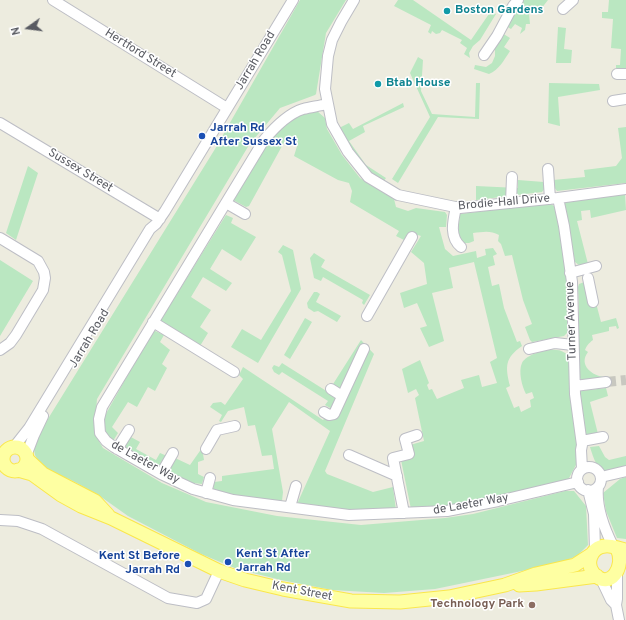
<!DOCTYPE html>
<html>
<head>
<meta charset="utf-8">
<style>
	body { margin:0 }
	#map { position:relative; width:626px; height:620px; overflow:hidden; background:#edecdf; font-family:Overpass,sans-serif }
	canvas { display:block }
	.north { position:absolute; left:8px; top:8px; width:40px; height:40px; -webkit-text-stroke:3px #fff; paint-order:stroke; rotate:256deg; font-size:11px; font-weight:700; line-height:16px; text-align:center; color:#595b62 }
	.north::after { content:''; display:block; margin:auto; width:14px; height:18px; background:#595b62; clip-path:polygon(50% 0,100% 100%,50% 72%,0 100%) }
</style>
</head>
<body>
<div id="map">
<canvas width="626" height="620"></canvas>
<div class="north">N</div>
</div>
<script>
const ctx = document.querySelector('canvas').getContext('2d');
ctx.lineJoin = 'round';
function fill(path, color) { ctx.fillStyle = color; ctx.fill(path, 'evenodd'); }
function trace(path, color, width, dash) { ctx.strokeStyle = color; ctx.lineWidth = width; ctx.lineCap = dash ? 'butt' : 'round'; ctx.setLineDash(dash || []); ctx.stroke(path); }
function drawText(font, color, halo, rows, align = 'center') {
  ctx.font = font + ' Overpass,sans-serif'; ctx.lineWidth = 3; ctx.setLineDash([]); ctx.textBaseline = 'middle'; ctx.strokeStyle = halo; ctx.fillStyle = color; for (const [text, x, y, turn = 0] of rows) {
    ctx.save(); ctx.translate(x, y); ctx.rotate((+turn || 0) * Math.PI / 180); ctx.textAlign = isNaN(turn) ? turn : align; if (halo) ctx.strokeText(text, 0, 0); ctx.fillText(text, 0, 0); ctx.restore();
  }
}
fill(new Path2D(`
	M300,0H346L326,33L316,94L315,95L280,108L249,145L97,399L94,433L103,448L162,483L206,502L277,516L361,525L445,518L473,514L565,491H574L586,506L588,545L577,556L567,560L522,571L435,589L384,593L332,590L281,580L237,569L201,554L128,516L97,494L71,480L48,470L39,463L35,455L33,443L215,149Z
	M398,0H413L471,40L491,11L496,14L480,40L473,46L469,53L470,58L464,54L467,48L460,43L462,40L442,30L440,33L436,34L432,31L431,34L428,32L431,25L394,6Z
	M522,0H548L541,9L529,14L530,24H526L525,30L520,34L522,28L515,24L511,29L506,26Z
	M609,0H626V68H616V65H620L621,49L611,48L613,19L602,18V12H608Z
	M558,27L566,28L564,49L572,50L571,63H556Z
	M502,33L510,38L504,47L510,51C504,60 499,70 489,74L474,69L475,65L486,67L492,63L495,56V43Z
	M418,57L423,60L421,91L432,114L475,117L476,83H480L479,119L438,117L398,183L392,179L430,117L410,73Z
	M549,83L599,84L600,90L558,97L560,126L548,123Z
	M403,103L404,107L363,126L365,132L349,141L366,165L386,178L383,182L365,170L340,132L341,127L349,123L353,129Z
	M317,111L325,118L327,129L342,155L360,178L394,199L396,207L408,211L416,208L445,212L447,215L446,227H439L445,249L453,256L476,251L477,258L486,255L485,249L493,248L497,254L493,256L495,265L488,267L492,286L499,284L504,308L517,342L520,341L522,346C505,358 505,366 510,386L506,388L514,408L519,406L521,412L531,407L530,400L534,398L532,392L526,394C522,387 518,371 522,363C527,354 547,349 556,350C561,350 564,352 568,355L578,461L568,480L485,499L447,506L411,509L401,460L410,445L424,441L415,398L419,395L416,389L408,393L402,369L420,360L429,383L427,385L429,390L432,389L437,399L464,388L461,380L479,375L482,387L497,383L490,362L497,358L474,262L449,268L453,288L432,293L444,341L429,347L420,328L427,326L417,303L404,308L400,293L427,284L424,263L411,252L421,236L418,235L408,242L396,236L399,231L350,202L352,191L349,183L338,180L294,156L298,143L287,137L249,206L246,207L233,200C253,167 274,115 317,111Z
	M626,127V183L557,191L554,187L553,180L585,177L584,170L616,166L622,158L618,128Z
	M28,166L38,173L16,240L6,233Z
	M518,180L544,182L545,188L542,192L476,200V186L518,188Z
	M621,193L625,194L626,210L591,218L590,210L581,211L582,220L577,221L588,264L580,266L575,262L564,201Z
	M549,203L554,206L561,228L566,274L568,332L564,336L532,342L530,340L525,327L532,324L523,300L512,255L505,256L501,244L498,241L499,235C490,230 483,232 473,233L474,241L469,243H462L458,234L460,214Z
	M226,215L233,218L231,223L256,237L241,261L222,249L210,269L232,283L226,291L203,277L191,297L211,310L200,327L208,333L200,346L160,321Z
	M283,245L293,250L301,289L258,363L231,347L242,329L261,340L291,291L282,255L278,252Z
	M314,253L325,260L321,267L370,295L364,305L362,303L363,300L323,277L321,281L314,278L310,258Z
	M0,260L33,281L0,336Z
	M587,281L596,303L601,322L616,318L619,328L617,329L616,326L609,327V331L592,335L593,340C589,343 587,345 585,350L588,352C578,365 592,376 605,377L599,379H581L579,378L578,374L579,308L578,287L579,284Z
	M314,292H317L320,294L316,302L341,316L337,322L318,311L314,312L308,308L307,303Z
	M305,318L312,322L290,359L284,355Z
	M153,330L164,335L160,342L170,350L162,364L167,368L155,391L148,387L137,407L128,402L112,427L118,433L113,441L106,433L103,419Z
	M361,340L374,354L325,471L327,474L373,492L393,487L396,510L352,512L297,504L330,431L289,402L272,429L283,492L282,501L237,496L213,490L214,482L222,481V476L274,469L272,455L262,456L255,425L248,426L244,407L228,411L221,422L219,421L222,415L210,407L213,403L221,402L225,405L243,379L239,375L243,367L323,420L332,409L325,405L328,401L282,372L279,375L274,372L272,368L274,365L279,367L282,363L328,392Z
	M606,388L608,396L590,402L598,434L586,435L585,434L579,391Z
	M129,436L140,442L136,449L156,460L160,453L167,456L160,468L123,448Z
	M599,446L605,457L609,460L626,456V467C601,473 598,473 590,447Z
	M202,448L204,460L198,462V474L204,477L202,484L193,483L167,471L175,458L190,465Z
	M626,477V539L617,538L606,511L603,493L620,479Z`), '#bae7c1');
trace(new Path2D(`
	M606,382L626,380`), '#c8c8c0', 10, [10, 5]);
const minor = new Path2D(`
	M53,0L227,108
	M354,0L341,22L332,40L328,56L325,89L332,124L348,152L368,177L398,195L460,208L558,198L626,189
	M563,9L573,0
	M484,55L497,36L513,6L518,0
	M617,74H626
	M613,101L626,99
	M327,104C319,106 311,107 303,109C287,114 274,128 264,140L102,407L99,419L100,433L106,441L114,447L161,474L193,489L233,500L349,515L447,511L498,501L578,482
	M0,123L160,219
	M548,169L550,199
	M558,198L564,226L572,282L575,394L582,445L581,450L582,469
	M226,203L245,214
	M511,203L512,177
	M456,207C453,221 449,237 461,247
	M0,238L38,261L44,272L45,278L43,290L16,335L10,343L0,350
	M570,273L596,266
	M588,278L593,302
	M367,316L412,237
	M153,322L234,372
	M529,349L555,343L573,345
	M575,386L606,382
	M331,389L342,396
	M324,412L329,415L334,414L364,349
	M582,441L603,437
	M14,447L29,428L150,229L156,224L165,211L293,0
	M117,449L129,430
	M206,449L217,430L235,426
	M349,455L397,476
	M26,456L34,435L43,416
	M577 479a12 12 0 1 1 24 0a12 12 0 1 1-24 0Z
	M161,474L173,453
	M601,477L626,471
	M598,487C596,507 604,528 613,546
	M588,490L594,514L595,550
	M206,493L210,478
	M290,507L296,486
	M404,513L393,458L409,454L405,439L417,435
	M0,520L18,521L42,529L168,598L197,603L206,599L219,571
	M617,576V599L616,605L619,620
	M601,579L611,600L616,605`);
const major = new Path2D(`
	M3 459a12 12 0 1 1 24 0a12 12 0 1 1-24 0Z
	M27,459L43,474L95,501L108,515
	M18,470L32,474L61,495L81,506L111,518L219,571L245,580L283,589L351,601L400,602L449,597L505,585L536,574L575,565L592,554
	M617,549C626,566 610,591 594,574C585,564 591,547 605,546C611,545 619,549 626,550
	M519,585L536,584L597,576`);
trace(minor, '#bdbec5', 12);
trace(major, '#fae74c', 15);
trace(minor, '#fff', 10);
trace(major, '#feffa2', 13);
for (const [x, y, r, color] of [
	[447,11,4,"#0f9aa8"],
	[378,84,4,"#0f9aa8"],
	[202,136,4,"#1a4fb4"],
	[228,562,4,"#1a4fb4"],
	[188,564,4,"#1a4fb4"],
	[532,605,4,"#8d6e63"]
]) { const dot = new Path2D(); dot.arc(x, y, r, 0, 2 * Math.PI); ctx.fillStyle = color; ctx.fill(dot); trace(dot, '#fff', 1.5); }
drawText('bold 12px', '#0d838f', '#fff', [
	["Boston Gardens",455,11],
	["Btab House",386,84]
], 'left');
drawText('12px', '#595b62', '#fff', [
	["Hertford Street",140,54,32],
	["Jarrah Road",256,61,-59],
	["Sussex Street",80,171,31],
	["Brodie-Hall Drive",504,203,-5],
	["Turner Avenue",572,321,-92],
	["Jarrah Road",90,339,-59],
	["de Laeter Way",145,463,29],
	["de Laeter Way",471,505,-10],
	["Kent Street",302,592,11]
]);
drawText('bold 12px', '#164399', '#fff', [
	["Jarrah Rd",210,129],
	["After Sussex St",210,143],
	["Kent St After",236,555],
	["Jarrah Rd",236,569],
	["Kent St Before",180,557,"right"],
	["Jarrah Rd",180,571,"right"]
], 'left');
drawText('bold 12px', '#785e54', '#fff', [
	["Technology Park",524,605]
], 'right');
</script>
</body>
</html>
